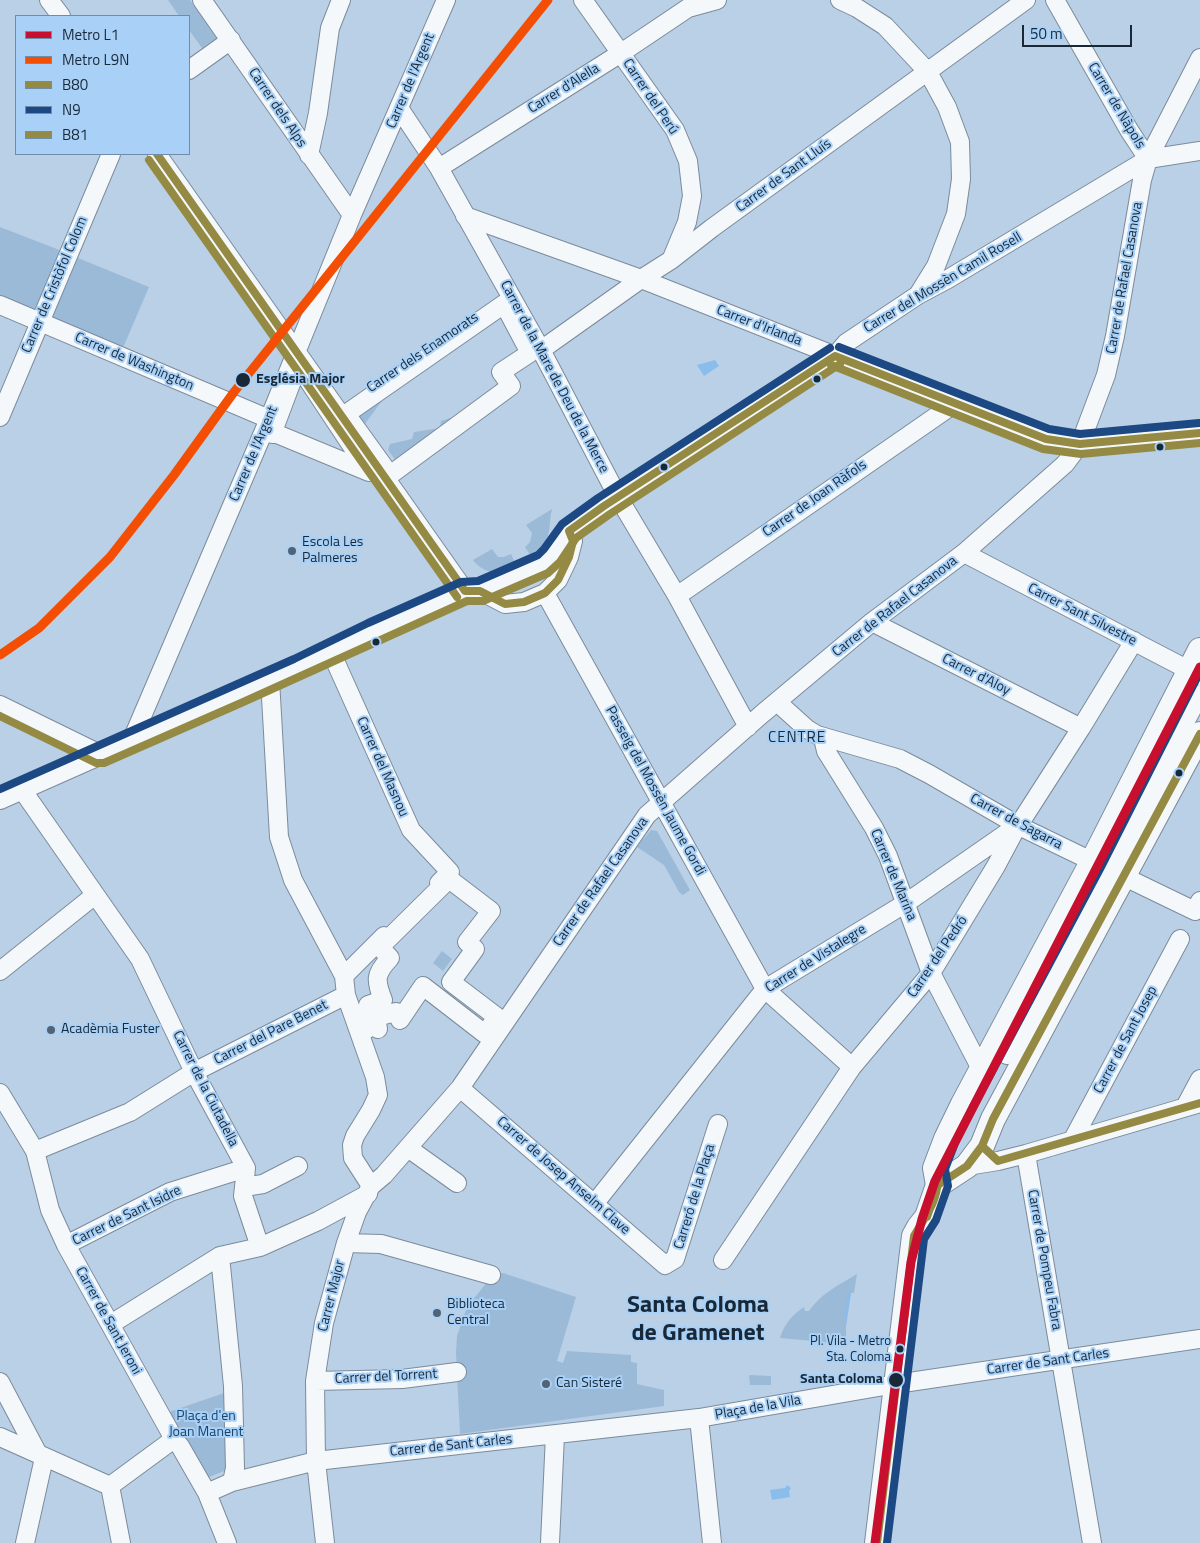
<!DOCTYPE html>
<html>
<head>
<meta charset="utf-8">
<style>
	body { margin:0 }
	#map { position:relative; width:1200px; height:1543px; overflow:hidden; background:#bad0e6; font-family:"Titillium Web",sans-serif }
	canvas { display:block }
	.legend { position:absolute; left:15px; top:15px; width:175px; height:140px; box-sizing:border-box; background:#a9d1f7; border:1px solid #6f8daa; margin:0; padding:6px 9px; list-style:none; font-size:15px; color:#192837 }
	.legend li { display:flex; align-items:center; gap:10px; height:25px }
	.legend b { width:25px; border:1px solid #6f8daa }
	.scale { position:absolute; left:1022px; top:25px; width:110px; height:22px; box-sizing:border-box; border:2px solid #192837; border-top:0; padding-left:6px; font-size:15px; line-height:18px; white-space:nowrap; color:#192837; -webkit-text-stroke:4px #a9d1f7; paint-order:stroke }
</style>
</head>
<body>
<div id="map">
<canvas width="1200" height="1543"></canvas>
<ul class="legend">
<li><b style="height:6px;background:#c8102e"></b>Metro L1</li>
<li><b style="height:6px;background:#f34e03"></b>Metro L9N</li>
<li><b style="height:6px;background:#948a44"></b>B80</li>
<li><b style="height:6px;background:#1c4883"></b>N9</li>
<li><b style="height:6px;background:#948a44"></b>B81</li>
</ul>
<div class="scale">50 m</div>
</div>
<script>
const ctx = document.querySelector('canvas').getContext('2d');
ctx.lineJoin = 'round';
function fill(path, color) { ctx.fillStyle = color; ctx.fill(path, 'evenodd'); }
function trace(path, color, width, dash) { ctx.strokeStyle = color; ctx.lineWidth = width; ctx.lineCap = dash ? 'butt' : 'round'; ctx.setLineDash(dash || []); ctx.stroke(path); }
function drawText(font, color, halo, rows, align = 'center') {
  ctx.font = font + ' "Titillium Web",sans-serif'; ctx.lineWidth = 4; ctx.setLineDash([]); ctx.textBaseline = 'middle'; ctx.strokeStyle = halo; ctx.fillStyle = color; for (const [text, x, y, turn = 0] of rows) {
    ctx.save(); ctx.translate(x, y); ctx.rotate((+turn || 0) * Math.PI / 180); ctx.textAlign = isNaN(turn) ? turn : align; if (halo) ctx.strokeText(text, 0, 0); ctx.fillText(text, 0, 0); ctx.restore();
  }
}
fill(new Path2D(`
	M168,0H190L217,38L202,48L189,30V16H179Z
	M0,227L62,251L36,313L0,297Z
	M78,258L149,287L123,348L52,318Z
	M390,390L364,425L356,416Z
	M466,413L396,461L388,450L390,444L412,439L414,432L440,428L441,421Z
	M552,509C549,520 551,535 544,545C541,549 534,552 530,555L525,547L530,542L532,533L526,525Z
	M492,549L498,557H504L511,554L515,563C503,576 484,575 473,560Z
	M651,830L657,831L690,890L683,895L679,892L664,865L637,847Z
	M442,951L452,959L443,971L433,963Z
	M493,1272L503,1273L576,1297L557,1361L563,1363L567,1351L631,1355V1362L637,1363V1384L664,1390V1406L460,1434L456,1353L457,1336L467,1307L488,1281Z
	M857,1274L854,1293H851L845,1327H846V1344L780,1338C784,1324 792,1315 804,1307L805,1311H809C821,1293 839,1285 857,1274Z
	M750,1375L771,1376V1385H750L749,1376Z
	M230,1391L232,1468L204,1479L166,1413Z`), '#9bbad8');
fill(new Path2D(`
	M715,360L719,366L704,376L697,365Z
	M851,1293L846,1327H845L847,1294Z
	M787,1485L791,1488L789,1491L790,1497L772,1500L770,1490L785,1488Z`), '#8abcec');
const street = new Path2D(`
	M49,0L61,16
	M202,0L352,215
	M583,0L675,130L688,161L692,196L687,222L672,258
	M840,0L857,8L885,26L928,72L947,107L960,142L961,179L956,214L936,266L918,295
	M1055,0L1129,130L1148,159
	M189,70L231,40
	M399,108L439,168L541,350L618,497L677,596L748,727
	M157,154L465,591
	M309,155L318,113L330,28L341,0
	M439,168L621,53L688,8L717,0
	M465,216L641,279L1046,439L1080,444L1200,433
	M504,304L530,353L501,372L511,386L390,475L346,414Z
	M0,305L269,419
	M541,350L641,279L671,260L712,228L1026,0
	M298,365L369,472L277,434H272Z
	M0,417L111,154
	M964,553L1200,676
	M480,591L505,604L524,602L545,593L558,580L569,557L573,541L569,531
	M545,593L765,989L852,1067
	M677,596L954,404
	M872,622L1081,728
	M331,652L411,830L450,872L439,883
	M270,680L279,837L293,880L344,976L346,995L375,1077L378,1095L371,1110L355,1136L352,1145L353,1158L371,1186
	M777,702L807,729L817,735L900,759L929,774L1019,826L1195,911L1200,901
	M0,705L100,754
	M823,738L826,751L874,828L888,856L931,973L981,1069
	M131,742L269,419L352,215L446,0
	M23,791L140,959L194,1072L246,1168L243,1196L260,1247
	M0,800L298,668L372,632L465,591H480L543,564L552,556L569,531L604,506L835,356L846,343L918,295L948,279L1148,159L1200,151
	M1111,862L1200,694
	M449,879L491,911L467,942L475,949L451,982L497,1017L485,1034L423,986L400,1020L396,1012L376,1017L378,1029L371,1025L366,1030L362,1015L368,1017L370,1011L368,1005L383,1000C375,980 375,974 390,958L380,947Z
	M0,971L95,895
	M344,976L384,936
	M993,1047L1007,1055L1103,876
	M460,1088L665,1265L675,1259L718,1124
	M0,1093L35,1151L50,1210L66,1245L174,1439L180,1446L207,1493L227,1543
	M1185,1107L1200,1079
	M1072,1141L1180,939
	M408,1148L457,1183
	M35,1151L130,1112L194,1072L346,995
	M1026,1154L1092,1543
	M967,1166L998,1161L1026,1154L1200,1103
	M244,1187L263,1184L298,1166
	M595,1203L765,989L906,903L1014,828
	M346,1243L381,1244L491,1275
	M66,1245L170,1192L246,1168
	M220,1256L233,1386L235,1468L232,1482
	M723,1260L852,1067L931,973L996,866L1013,834L1081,728L1134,641
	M111,1324L220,1256L260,1247L318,1221L368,1194
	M315,1381L402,1379L457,1372
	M0,1382L38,1454
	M699,1418L712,1543
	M0,1437L110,1486
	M110,1486L174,1439
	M110,1486L121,1543
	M207,1493L232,1482L316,1461L699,1418L896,1384L1200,1339
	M25,1543L44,1458
	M325,1543L316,1461L315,1381L324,1323L346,1243L357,1212L371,1186L384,1175L460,1088L647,815L762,714L872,622L964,553L1065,464L1080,444L1106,375L1115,336L1142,180L1148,159L1200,58
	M550,1543L555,1435`);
const secondary = new Path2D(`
	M938,1185L967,1166L982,1146L993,1119L1200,734
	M877,1543L914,1236L919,1227L927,1217L938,1185L935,1168L946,1139L963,1104L1092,862L1200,650`);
trace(street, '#7b8b9c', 20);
trace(secondary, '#7b8b9c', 26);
trace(street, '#f5f8fb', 18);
trace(secondary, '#f5f8fb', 24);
trace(new Path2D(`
	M157,154L465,591H480L505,604L524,602L545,593L558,580L569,557L573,541L569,531L604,506L835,356L1046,439L1080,444L1200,433
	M982,1146L998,1161L1200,1103
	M927,1217L938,1185L967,1166L982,1146L993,1119L1200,734
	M877,1543L914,1236C924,1218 940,1199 937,1177`), '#948a44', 8);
trace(new Path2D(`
	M887,1543L924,1239L936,1220L948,1186L945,1169L955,1143L972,1109L1101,867L1200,672`), '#1c4883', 8);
trace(new Path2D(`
	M149,160L457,597
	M831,365L1043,449L1081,454L1200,443
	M0,716L96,763H104L241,703L467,601H483L548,573L560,562L576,538L610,514L840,364`), '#948a44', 8);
trace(new Path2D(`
	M839,347L1049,429L1080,434L1199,423
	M0,789L294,659L368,623L461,582L478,581L538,555L544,549L562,524L598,498L830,348`), '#1c4883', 8);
trace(new Path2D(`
	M875,1543L911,1262L922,1219L935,1181L1200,667`), '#c8102e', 9);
trace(new Path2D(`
	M0,655L39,628L110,557L174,475L234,392L548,0`), '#f34e03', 9);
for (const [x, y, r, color] of [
	[817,379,4.5,"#192837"],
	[243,380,8,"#192837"],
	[1160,447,4.5,"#192837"],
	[664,467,4.5,"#192837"],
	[292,551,5,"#516374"],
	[376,642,4.5,"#192837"],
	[1179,773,4.5,"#192837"],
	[51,1030,5,"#516374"],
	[437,1313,5,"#516374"],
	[900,1349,4.5,"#192837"],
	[896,1380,8,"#192837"],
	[546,1384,5,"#516374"]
]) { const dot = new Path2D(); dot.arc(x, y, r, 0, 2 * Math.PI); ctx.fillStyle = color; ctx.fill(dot); trace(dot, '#a9d1f7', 2); }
drawText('13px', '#192837', '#a9d1f7', [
	["Pl. Vila - Metro",891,1342],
	["Sta. Coloma",891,1358]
], 'right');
drawText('14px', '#192837', '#a9d1f7', [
	["Carrer de l'Argent",411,81,-67],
	["Carrer d'Alella",564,89,-32],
	["Carrer del Perú",650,97,56],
	["Carrer de Nàpols",1116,106,59],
	["Carrer dels Alps",277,108,56],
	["Carrer de Sant Lluís",784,176,-36],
	["Carrer de Rafael Casanova",1125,278,-80],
	["Carrer del Mossèn Camil Rosell",943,283,-31],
	["Carrer de Cristòfol Colom",55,285,-67],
	["Carrer d'Irlanda",759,326,21],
	["Carrer dels Enamorats",423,353,-34],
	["Carrer de Washington",134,362,23],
	["Carrer de la Mare de Deu de la Merce",554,377,62],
	["Carrer de l'Argent",254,454,-67],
	["Carrer de Joan Ràfols",815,499,-35],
	["Carrer de Rafael Casanova",895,607,-38],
	["Carrer Sant Silvestre",1082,615,27],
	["Carrer d'Aloy",976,675,27],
	["Carrer del Masnou",382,767,66],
	["Passeig del Mossèn Jaume Gordi",655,791,61],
	["Carrer de Sagarra",1016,822,28],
	["Carrer de Marina",893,875,67],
	["Carrer de Rafael Casanova",601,882,-55],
	["Carrer del Pedró",938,957,-56],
	["Carrer de Vistalegre",816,959,-32],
	["Carrer del Pare Benet",271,1033,-27],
	["Carrer de Sant Josep",1126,1040,-62],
	["Carrer de la Ciutadella",205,1089,63],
	["Carrer de Josep Anselm Clave",563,1176,41],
	["Carreró de la Plaça",695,1197,-73],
	["Carrer de Sant Isidre",127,1216,-26],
	["Carrer de Pompeu Fabra",1044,1260,80],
	["Carrer Major",332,1296,-76],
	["Carrer de Sant Jeroni",108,1321,61],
	["Carrer de Sant Carles",1048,1362,-8],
	["Carrer del Torrent",386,1377,-3],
	["Plaça de la Vila",758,1408,-10],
	["Carrer de Sant Carles",451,1446,-6]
]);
drawText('bold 14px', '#192837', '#a9d1f7', [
	["Església Major",256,380],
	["Santa Coloma",883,1380,"right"]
], 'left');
drawText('14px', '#192837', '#a9d1f7', [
	["Escola Les",302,543],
	["Palmeres",302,559],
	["Acadèmia Fuster",61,1030],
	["Biblioteca",447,1305],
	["Central",447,1321],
	["Can Sisteré",556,1384]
], 'left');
drawText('14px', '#18456c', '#a9d1f7', [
	["Plaça d'en",206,1417],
	["Joan Manent",206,1433]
]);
ctx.letterSpacing = '1px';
drawText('15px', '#192837', '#a9d1f7', [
	["CENTRE",797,738]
]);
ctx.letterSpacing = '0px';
drawText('bold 24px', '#192837', '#a9d1f7', [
	["Santa Coloma",698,1306],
	["de Gramenet",698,1334]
]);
</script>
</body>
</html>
